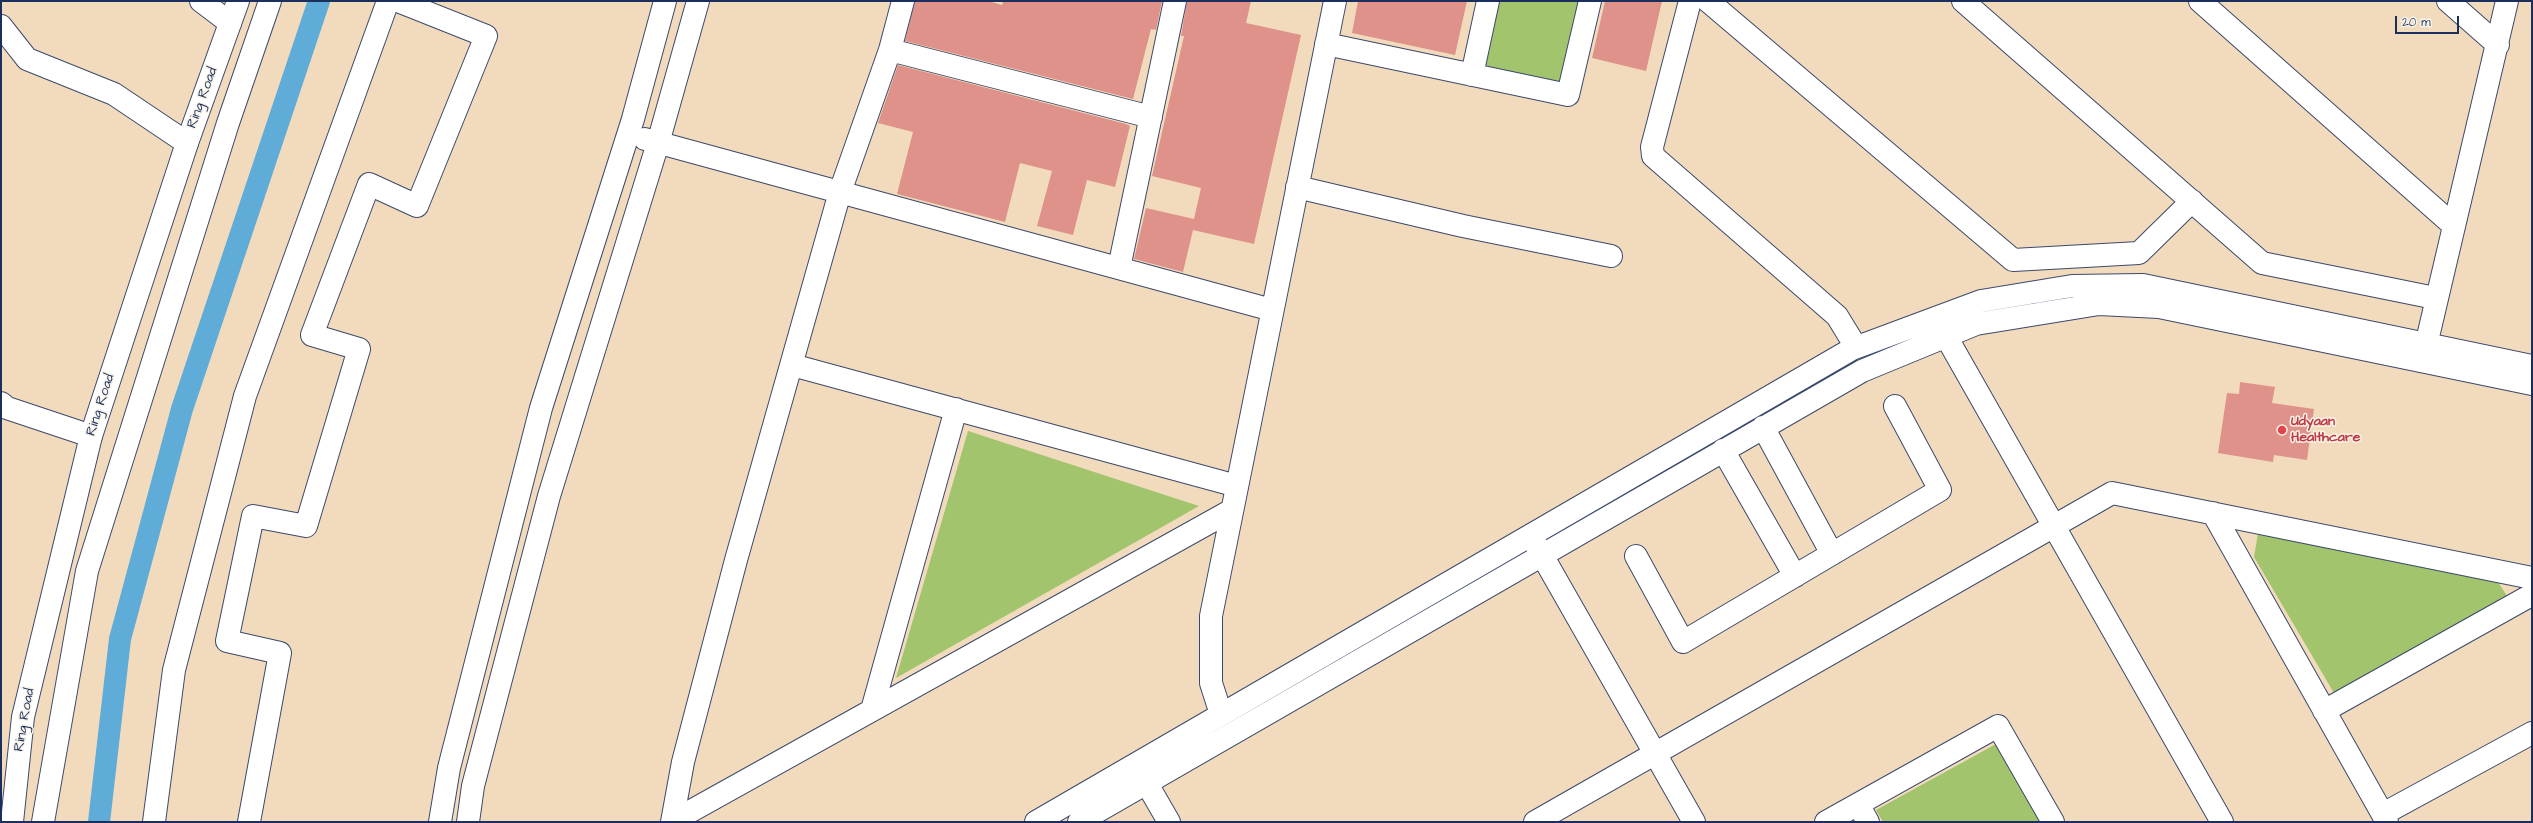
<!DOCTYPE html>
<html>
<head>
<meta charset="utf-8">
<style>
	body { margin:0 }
	#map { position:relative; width:2533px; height:823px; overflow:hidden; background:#f2dbbc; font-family:"Architects Daughter",sans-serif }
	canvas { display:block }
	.frame { position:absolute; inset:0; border:2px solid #1b2f5e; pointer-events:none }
	.scale { position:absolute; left:2395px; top:16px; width:64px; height:18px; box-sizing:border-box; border:2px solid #1b2f5e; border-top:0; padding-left:5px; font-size:12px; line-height:14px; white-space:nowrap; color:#1b2f5e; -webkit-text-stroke:3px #f7f3e8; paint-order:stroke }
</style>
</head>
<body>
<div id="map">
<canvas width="2533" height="823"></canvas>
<div class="frame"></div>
<div class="scale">20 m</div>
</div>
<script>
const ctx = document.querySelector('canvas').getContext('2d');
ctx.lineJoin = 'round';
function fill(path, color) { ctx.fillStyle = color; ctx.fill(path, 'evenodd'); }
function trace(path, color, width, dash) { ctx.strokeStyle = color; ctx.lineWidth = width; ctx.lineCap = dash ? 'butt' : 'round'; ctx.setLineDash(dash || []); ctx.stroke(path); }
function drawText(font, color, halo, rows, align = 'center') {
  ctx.font = font + ' "Architects Daughter",sans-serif'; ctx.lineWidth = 3; ctx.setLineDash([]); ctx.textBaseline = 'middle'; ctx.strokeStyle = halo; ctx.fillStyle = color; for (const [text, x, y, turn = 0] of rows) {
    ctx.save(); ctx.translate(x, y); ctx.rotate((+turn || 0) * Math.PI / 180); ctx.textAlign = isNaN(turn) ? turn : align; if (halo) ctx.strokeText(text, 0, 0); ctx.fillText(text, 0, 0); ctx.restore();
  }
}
fill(new Path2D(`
	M1499,1H1580L1562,84L1485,67Z
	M968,431L1199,506L896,678Z
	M2258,533L2498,582L2507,596L2334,693L2254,557Z
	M1996,744L2040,822H1883L1876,810Z`), '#a2c46d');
trace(new Path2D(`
	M99,822L120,639L182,409L319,1`), '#5facd8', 22);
fill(new Path2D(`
	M915,1H988L1002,5L1003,1H1162L1156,30L1151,29L1133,99L905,41Z
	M1187,1H1251L1246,23L1301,35L1254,244L1193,230L1183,272L1134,259L1146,208L1194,219L1201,188L1152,176L1184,36H1181Z
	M1358,1H1467L1455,55L1352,33Z
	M1605,1H1662L1646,71L1592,58Z
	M898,65L1126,124L1130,126L1115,187L1087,180L1073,235L1037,226L1052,171L1020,163L1005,222L897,194L913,132L878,123Z
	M2240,382L2275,387L2272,403L2314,409L2307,460L2274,455L2273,462L2218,453L2227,393L2239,394Z`), '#de928a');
const minor = new Path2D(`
	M201,1L230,23
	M1690,1L1652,147L1653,156L1837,316L1856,347
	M1708,1L2013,260L2139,253L2192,201
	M1963,1L2262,263L2435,298
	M2200,1L2453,225
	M2448,1L2498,45
	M1,26L27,59L114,94L187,143
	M1326,44L1568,95L1590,1
	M890,50L1151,117
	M1472,75L1488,1
	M645,139L1272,310
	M1297,187L1463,226L1611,256
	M1119,268L1175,1
	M1939,324L2222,822
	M2423,358L2507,1
	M792,365L1237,486
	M1,403L7,408L91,436
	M1763,427L1832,554
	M1723,450L1795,576
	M2213,513L2387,822
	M1534,541L1694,822
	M1636,556L1683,642L1940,490L1895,406
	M872,710L956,409
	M2324,711L2526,598
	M1221,714L1211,683V616L1335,1
	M1139,770L1169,822
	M1858,804L1868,822
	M2383,814L2532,733
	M673,821L1232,510
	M154,822L174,670L245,396L388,1
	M249,822L280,653L227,641L253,516L306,526L359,349L312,335L369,184L417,206L486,36L398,1
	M440,822L449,768L541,408L633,119L665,1
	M468,822L473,786L549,496L658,143L698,1
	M672,822L683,762L736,560L840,192L890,50L903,1
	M1036,822L1852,349L1981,301L2072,286L2143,285L2532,366
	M1079,822L1862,371L1976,324L2099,304L2159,307L2532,384
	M1535,822L2112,493L2532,578
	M1826,822L1998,726L2053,822`);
const major = new Path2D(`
	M12,822L23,717L91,436L187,143L238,1
	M43,822L87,571L228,123L270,1`);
trace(minor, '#3b496c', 24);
trace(major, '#3b496c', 24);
trace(minor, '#fff', 22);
trace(major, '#fff', 22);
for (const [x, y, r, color] of [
	[2282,430,5,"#e0444e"]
]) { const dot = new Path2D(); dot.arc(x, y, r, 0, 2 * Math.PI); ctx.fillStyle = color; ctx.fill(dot); trace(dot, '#f7f3e8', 1.5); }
drawText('14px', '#1b2f5e', '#f7f3e8', [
	["Ring Road",203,98,-70],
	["Ring Road",101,405,-72],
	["Ring Road",25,720,-80]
]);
drawText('bold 14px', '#be3a42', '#f7f3e8', [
	["Udyaan",2291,422],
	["Healthcare",2291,438]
], 'left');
</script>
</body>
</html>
